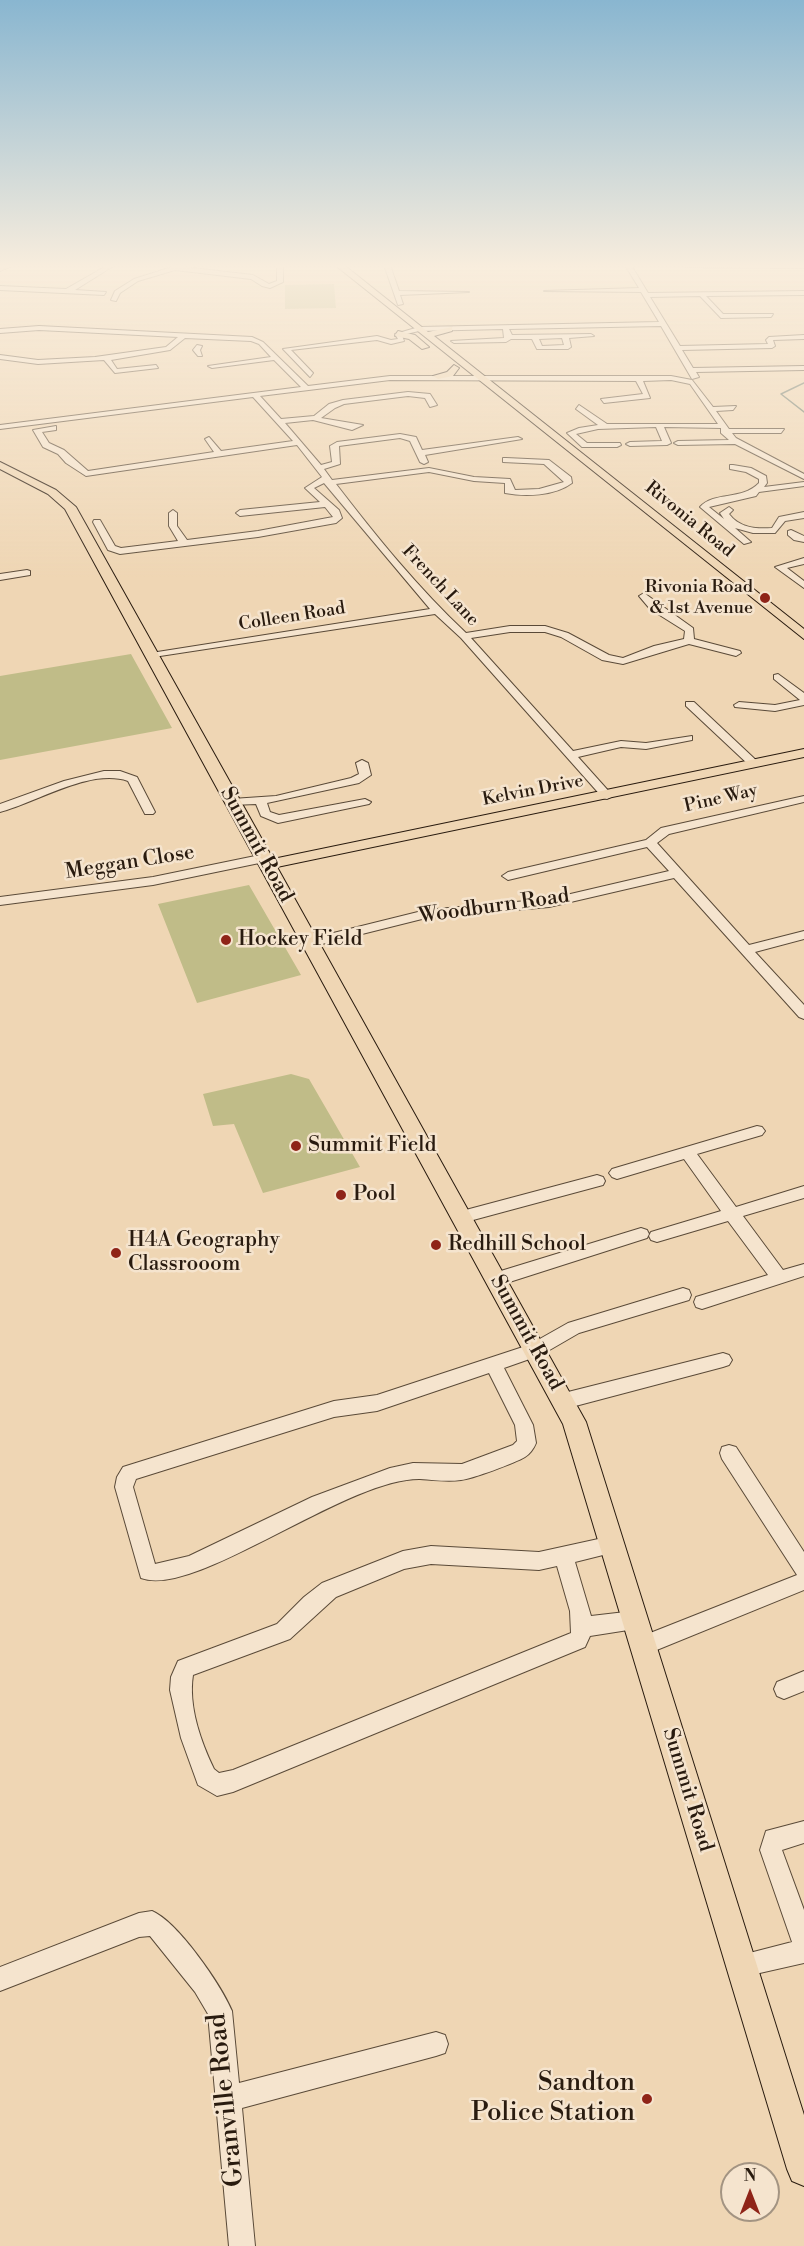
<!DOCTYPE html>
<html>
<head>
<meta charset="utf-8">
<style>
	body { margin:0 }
	#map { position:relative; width:804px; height:2246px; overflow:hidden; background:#efd6b4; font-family:"Libre Bodoni",serif }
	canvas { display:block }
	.north { position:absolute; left:720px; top:2162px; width:60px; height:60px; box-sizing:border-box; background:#f5e4ce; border:2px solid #a39482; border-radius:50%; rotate:0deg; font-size:16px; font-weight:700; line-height:24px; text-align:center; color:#291b0f }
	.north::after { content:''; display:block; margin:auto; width:21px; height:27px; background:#8f2418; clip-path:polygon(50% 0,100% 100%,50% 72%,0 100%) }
</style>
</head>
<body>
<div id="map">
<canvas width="804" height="2246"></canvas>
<div class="north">N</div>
</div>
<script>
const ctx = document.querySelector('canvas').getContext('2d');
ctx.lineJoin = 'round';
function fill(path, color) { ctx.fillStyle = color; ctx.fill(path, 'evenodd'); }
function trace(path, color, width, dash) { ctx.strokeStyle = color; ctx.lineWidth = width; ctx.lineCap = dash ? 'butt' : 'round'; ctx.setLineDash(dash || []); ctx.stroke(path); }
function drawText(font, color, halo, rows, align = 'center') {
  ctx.font = font + ' "Libre Bodoni",serif'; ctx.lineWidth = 5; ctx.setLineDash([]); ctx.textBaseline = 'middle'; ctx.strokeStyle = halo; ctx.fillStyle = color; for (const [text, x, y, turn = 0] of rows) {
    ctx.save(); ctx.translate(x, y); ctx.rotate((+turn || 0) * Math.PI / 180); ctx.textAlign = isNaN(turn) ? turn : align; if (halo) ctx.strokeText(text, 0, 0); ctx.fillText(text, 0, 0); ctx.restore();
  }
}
fill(new Path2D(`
	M334,284L336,308L285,309V285Z
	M131,654L172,728L0,760V676Z
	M249,885L301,975L197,1003L158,904Z
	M291,1074L309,1079L360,1167L263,1193L234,1124L213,1126L203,1094Z`), '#c0bc88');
trace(new Path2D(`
	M804,383L781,394L804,412`), '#6d7a6e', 1.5);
const minor = new Path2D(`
	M5,265H14L0,271V267Z
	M108,265H115L75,290L106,292L104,295L0,290V286L66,289Z
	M277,265H283V282L270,288L262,286L251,279L175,270L138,281L120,293L116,301L111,300L115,291L134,279L175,266L253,275L269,284L277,281Z
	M384,265H390L399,291L469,292L400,295L403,304L398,305Z
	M625,265H631L648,293L804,291V295L706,296L723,314H773L771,317L721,318L700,296L650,297L680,346L768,344L766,340L769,337L804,335V339L773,340L775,346L772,348L682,350L693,368L804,366V370L696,372L699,377L692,379L661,326L509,329L512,335L591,334L594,336L569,338L571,347L568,349H537L532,339H511L506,342L454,343L451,341L504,338L503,329L419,331L402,335L404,341L391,344L377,340L291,350L313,373L310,377L283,349L377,336L391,340L398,339L395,334L419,327L659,322L641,292L544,291L639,288ZM562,338L564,345L542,346L539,339Z
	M683,265H804V268L686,267Z
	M39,326L252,337L263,342L308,386L390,376H671L692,380L713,407L736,406L733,410L716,411L729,429H784L781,433H732L736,438L804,474V479L735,444L678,445L674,443L678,441L729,440L721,433V428L664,427L671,443L667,445L630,446L626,444L630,442L662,441L656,427L598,429L576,434L587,443H620L621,445L617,447H582L567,433L579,428L598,425L576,409L579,405L607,424H718L690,384L671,380L643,381L650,398L604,403L601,399L643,394L636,381L390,380L260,396L281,419L314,416L329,404L343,400L408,392L430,394L437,405L430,407L425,398L408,396L344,404L335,408L321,418L363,425L352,430L313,420L285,423L321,465L332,462L330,446L337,442L400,434L416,437L422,450L518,437L522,439L425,455L428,462L424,464L420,462L410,441L400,438L339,446L340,464L324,469L332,480L429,468L474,477L510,479L515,490L539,489L564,482L544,464L503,462V458H506L549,460L571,477L572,483C555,496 525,497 505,493V483L474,481L429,472L336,484C376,536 418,588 466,633L510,626H545L568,633L609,655L623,658L654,646L684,639L685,631L650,609L639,596L644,593L693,628L694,639L740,651L741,653L736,656L689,644L623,664L602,660L561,637L545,632H510L471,638L573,751L621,741L646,743L692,736V740L646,749L621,747L578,757L613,796L607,799L603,798L461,638L435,614L147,658V654L151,653L430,609L324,483L314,488L339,510L342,518L336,523L258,537L120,554L108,550L93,522L94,520H100L115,546L121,548L178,541L169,526V513L173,510L177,513V526L187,540L258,531L333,517L325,507L240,516L236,513L240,510L320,502L305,488L322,477L297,445L86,476L66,463L58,454L43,447L33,430L56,426V430L42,432L49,443L64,450L88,471L214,452L205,439L209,437L221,451L293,441L253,397L0,429V425L301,387L274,360L212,368L208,366L271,357L259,344L251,341L185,338L170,350L111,360L117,369L156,365L158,368L115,373L104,360L38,364L0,359V355L38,360L95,357L166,347L178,337L39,330L0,333V329Z
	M197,345L202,346L200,350L202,356H198L193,350Z
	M733,465L751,468L766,476L767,483L764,487L804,482V486L759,492L756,496L709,507L724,519L720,513L729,507L733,510L729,514C740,528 755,529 772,528L779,517L804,512V518L785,521L775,533H753L735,528L751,542L744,544L700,507C714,491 742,501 759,483V479L746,472L730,469V465Z
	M791,530L804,536V542L794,540L788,535V531Z
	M804,558V564L787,568L804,581V588L775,567Z
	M27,570L30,571V575L0,580V574Z
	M778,674L804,693V705L775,711L735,707L734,705L739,702L775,705L800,700L774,679V675Z
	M686,702H694L758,762V766H750L686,706Z
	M362,760L368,763L371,775L359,783L267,803L270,812L279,815L365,799L371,802L369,804L278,823L261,816L256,804L232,805L226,802L232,799L276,796L351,778L359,774L356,763Z
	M104,771H120L137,777L155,812L153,814H145L128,781C90,768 38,802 0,812V804L64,781Z
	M804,796V802L669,834L657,843L749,945L804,931V939L755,952L804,1005V1019L799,1017L674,878L549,907L426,918L310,947L303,943L305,940L426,910L549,899L669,871L647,847L508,880L502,876L508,872L646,840L661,828Z
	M265,854L271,858L269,861L153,885L0,905V897L153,877Z
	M757,1126L762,1127L765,1131L762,1135L697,1154L736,1207L804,1186V1198L743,1216L783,1270L804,1264V1276L702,1309L696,1307L694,1302L696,1297L768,1275L728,1221L657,1242L651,1240L649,1236L651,1232L721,1211L684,1159L617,1179L612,1177L609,1173L612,1169Z
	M597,1175L603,1177L605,1181L603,1185L462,1223L456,1221L454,1217L456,1213L462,1211Z
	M641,1228L647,1230L649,1234L647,1238L497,1286L491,1284L489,1279L491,1274Z
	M683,1288L689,1290L691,1295L689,1300L579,1333L541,1355L504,1368L533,1425L536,1443C534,1448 530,1454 525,1457C515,1463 472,1479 461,1480C448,1482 433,1480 420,1479C346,1478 195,1599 141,1578L115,1487L117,1477L123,1467L334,1401L377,1395L529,1345L568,1323ZM489,1373L515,1425L517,1441L513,1445L462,1464L413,1463L390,1468L312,1497L189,1556L155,1564L133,1487L136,1479L334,1417L377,1411Z
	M723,1353L729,1355L732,1360L729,1365L723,1367L564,1409L558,1406L555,1401L558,1396L564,1393Z
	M729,1445L736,1447L804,1552V1590L642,1656L635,1653L632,1646L635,1639L797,1575L722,1459L720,1453L722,1447Z
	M612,1536L619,1539L622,1545L619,1551L575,1562L591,1616L634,1611L641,1614L644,1621L641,1628L590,1636L585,1647L233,1792L217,1796L198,1785L181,1738L170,1690L171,1677L178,1661L277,1624L304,1597L322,1583L403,1551L431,1546L539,1552ZM431,1564L539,1570L557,1566L570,1611L571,1633L233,1770L219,1773L214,1769C201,1742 188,1706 193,1675L290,1639L336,1597L404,1569Z
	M804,1671V1691L784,1699L777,1696L774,1689L777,1682Z
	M804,1821V1843L782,1850L804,1910V1963L742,1977L734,1973L730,1965L734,1957L792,1942L760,1850L766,1831Z
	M152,1911C178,1922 221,1985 232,2011L239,2083L436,2032L445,2035L448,2044L445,2053L436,2056L242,2108L255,2246H229L208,2014L195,1992L150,1936L139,1937L0,1991V1967L139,1913Z`);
const major = new Path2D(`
	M335,265H344L428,332L452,327V331L434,336L804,629V639Z
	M398,331L415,335L429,347L422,349L409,339L395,336Z
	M454,365L459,368L453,376L438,379L433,376L447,372Z
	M0,462L56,490L76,507L273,859L804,749V757L277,867L586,1422L804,2115V2186L792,2181L787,2169L563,1424L65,509L48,494L0,469Z`);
trace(minor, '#5a4a38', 2);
trace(major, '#291b0f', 2);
fill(minor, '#f5e4ce');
fill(major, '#efd6b4');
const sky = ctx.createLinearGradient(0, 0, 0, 579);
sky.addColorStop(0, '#89b6d0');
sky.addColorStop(0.46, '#f8eddd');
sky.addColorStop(1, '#f8eddd00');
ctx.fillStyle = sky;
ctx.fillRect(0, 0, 804, 579);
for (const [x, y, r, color] of [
	[765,598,6,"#8f2418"],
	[226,940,6,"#8f2418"],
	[296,1146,6,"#8f2418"],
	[341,1195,6,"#8f2418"],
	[436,1245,6,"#8f2418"],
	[116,1253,6,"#8f2418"],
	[647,2099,6,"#8f2418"]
]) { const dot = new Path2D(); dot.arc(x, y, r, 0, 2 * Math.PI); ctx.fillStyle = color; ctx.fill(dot); trace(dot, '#f5e4ce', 2); }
drawText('18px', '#291b0f', '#f5e4ce', [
	["Rivonia Road",689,520,39],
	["French Lane",440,586,47],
	["Colleen Road",292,617,-9],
	["Kelvin Drive",533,791,-11],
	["Pine Way",721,799,-13]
]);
drawText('18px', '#291b0f', '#f5e4ce', [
	["Rivonia Road",753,588],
	["& 1st Avenue",753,609]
], 'right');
drawText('21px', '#291b0f', '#f5e4ce', [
	["Summit Road",256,845,61],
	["Meggan Close",130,863,-9],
	["Woodburn Road",494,907,-8],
	["Summit Road",526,1333,61],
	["Summit Road",687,1790,73]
]);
drawText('21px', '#291b0f', '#f5e4ce', [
	["Hockey Field",238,940],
	["Summit Field",308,1146],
	["Pool",353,1195],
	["H4A Geography",128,1241],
	["Classrooom",128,1265],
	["Redhill School",448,1245]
], 'left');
drawText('26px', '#291b0f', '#f5e4ce', [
	["Sandton",635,2084],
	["Police Station",635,2114]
], 'right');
drawText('26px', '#291b0f', '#f5e4ce', [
	["Granville Road",227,2100,-96]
]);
</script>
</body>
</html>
